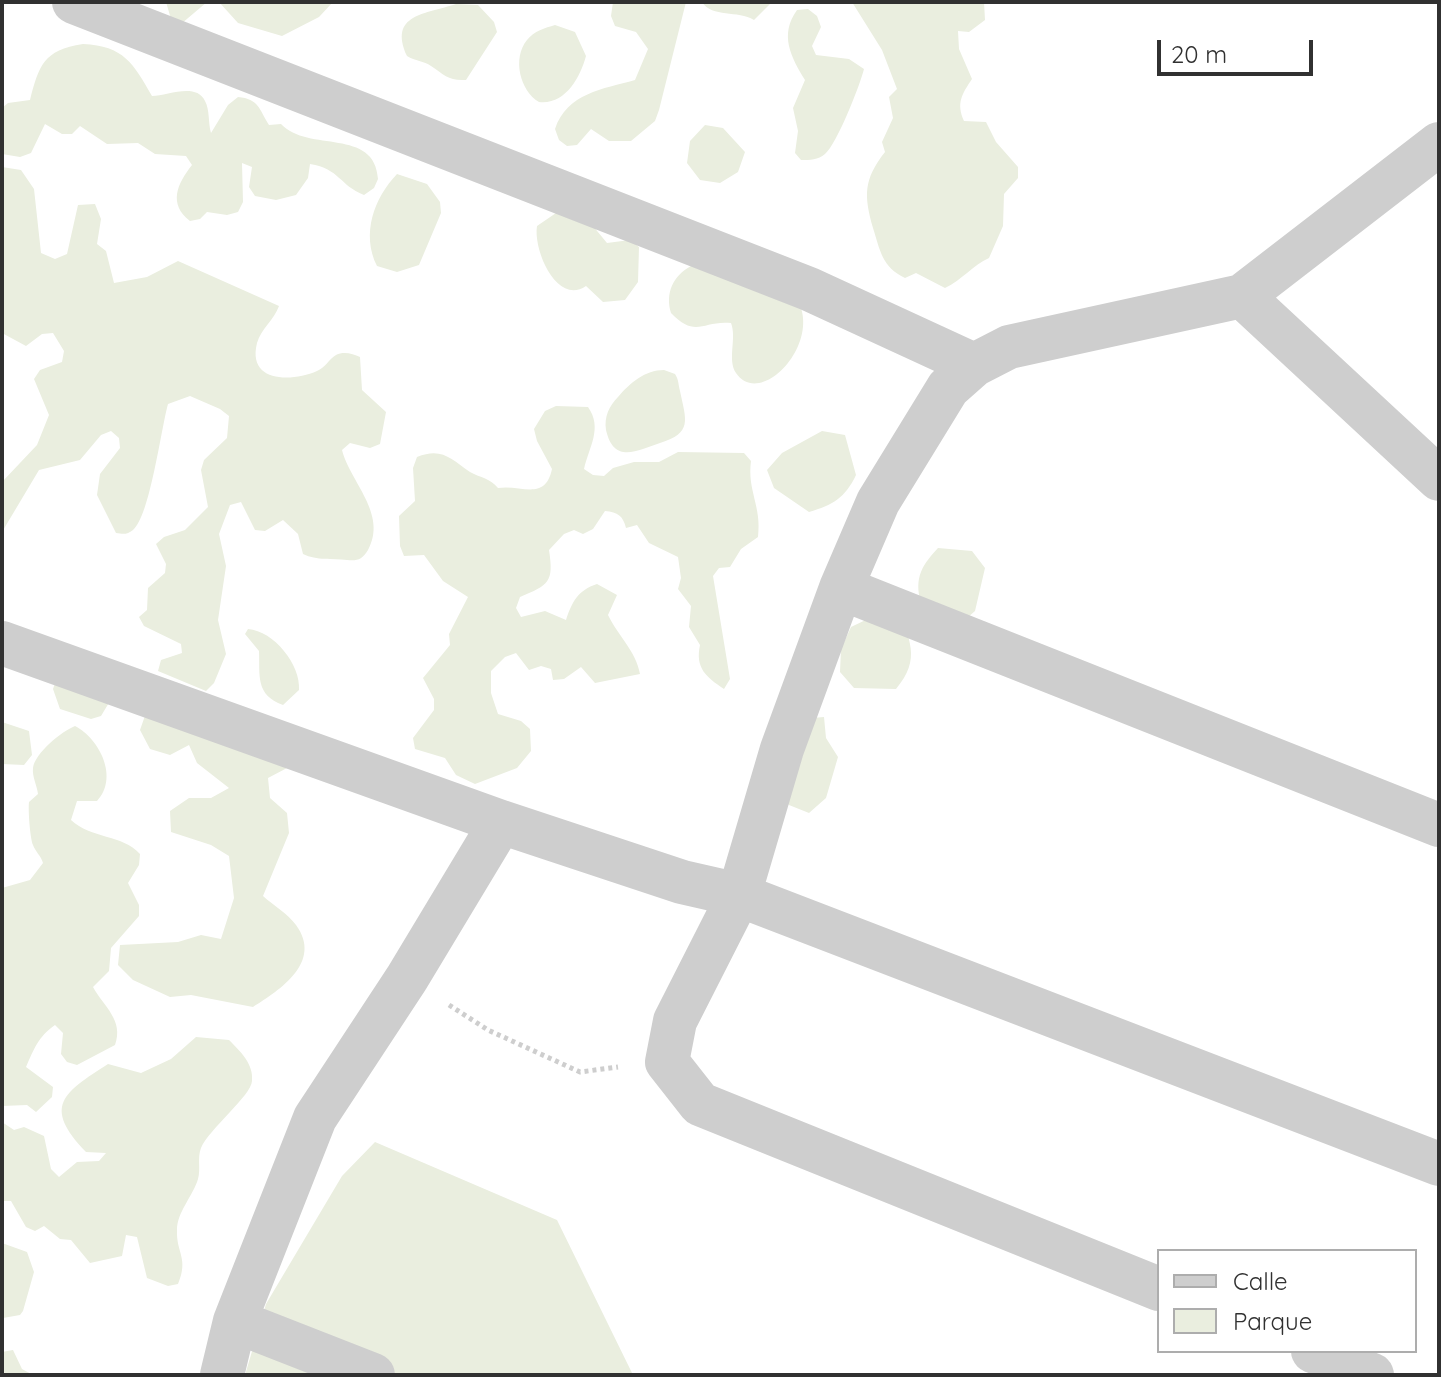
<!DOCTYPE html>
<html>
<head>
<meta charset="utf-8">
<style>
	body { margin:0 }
	#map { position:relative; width:1441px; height:1377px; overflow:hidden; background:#fff; font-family:Quicksand,sans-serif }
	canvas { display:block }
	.frame { position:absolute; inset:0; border:4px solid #313131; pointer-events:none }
	.legend { position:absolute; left:1157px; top:1249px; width:260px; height:104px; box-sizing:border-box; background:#fff; border:2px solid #adadad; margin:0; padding:10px 14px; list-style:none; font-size:24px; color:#313131 }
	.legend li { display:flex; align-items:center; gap:16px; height:40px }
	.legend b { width:40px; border:2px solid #adadad }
	.scale { position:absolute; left:1157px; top:40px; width:156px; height:36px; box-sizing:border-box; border:4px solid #313131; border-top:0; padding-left:10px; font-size:24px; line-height:28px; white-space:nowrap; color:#313131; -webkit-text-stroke:6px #fff; paint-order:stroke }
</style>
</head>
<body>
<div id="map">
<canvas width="1441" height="1377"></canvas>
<div class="frame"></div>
<ul class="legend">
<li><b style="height:10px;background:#cecece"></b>Calle</li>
<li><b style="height:22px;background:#eaeedf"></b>Parque</li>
</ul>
<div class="scale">20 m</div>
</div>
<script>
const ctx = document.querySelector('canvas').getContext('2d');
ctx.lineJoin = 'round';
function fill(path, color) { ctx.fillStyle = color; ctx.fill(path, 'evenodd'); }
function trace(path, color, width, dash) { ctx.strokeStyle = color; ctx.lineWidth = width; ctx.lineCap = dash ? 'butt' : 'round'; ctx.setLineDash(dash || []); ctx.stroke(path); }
fill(new Path2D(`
	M166,2H207L181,24L171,19Z
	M219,2H333L319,17L282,36L238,23Z
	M613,2H686L659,110L655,121L631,141H609L591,129L577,145L567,146L559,140L555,129C567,93 603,89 635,80L648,49L636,32L615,26L611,16Z
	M702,2H772L754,20C738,10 712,18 702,2Z
	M852,2H984L985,20L969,32L958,31L959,49L972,79C962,94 956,103 964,121L986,122L996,142L1018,167V178L1004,194L1003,226L989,258C973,265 962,280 945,288L916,273L905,278C882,267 880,250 873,228C864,196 863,180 885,152L882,142L893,118L889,97L897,89L882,50Z
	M456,4L478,5L494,22L497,32L466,80C448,81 445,75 431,66C424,61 415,61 407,56C388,14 426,14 456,4Z
	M808,9L817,16L821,27L812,46L816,55L849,59L864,69C860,85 837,144 825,154C818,160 810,160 801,160L795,153L798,131L793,108L805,80C791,57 779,35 797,10Z
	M555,25L575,32L586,56C580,78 565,105 539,102C520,91 512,58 527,40C534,31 545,28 555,25Z
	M83,44C124,46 133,63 152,96C167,96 196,82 205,101C210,110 208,123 211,133L228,105L238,97C259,99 259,109 269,125L281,124C308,153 375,127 378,179L374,188L364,195C339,185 340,169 310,164L308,178L296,195L276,200L255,196L249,187L252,167L242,163L243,202L238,212L227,215L207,212L200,219L190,221C168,204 177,184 192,165L186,156L155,154L138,143L107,144L80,126L72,134H62L45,124L31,153L20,157L2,154V108L8,103L30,100C39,66 43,50 83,44Z
	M705,125L723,128L745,152L738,172L720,183L700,180L687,163L690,141Z
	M2,167L21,170L34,189L41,253L55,259L67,254L78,205L95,204L101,219L97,244L106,251L114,283L147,277L178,261L279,306C274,320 261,329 257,343C247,383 292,382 317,371C325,368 329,359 336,355C344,351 353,354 360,357L362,390L386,412L380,444L370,448L350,443L342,450C350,482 388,514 368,550C362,560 357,561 347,560C332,558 317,561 303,554L298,534L283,520L265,531L255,530L241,502L230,505L219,534L226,566L218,620L226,654L214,683L206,691L158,671L161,660L182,653L181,644L144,626L139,617L147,610L148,588L165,573L166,564L156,544L164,537L185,530L208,507L201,470L204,460L227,438L229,416L220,409L190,396L168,404C161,429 150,516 133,530C127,535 123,534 116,533L97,495L100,474L120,448L119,438L111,431L101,435L80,460L39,470L2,532V482L37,445L49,415L34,379L40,370L62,362L64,351L53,333L42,334L26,346L2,333Z
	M397,174L427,184L440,202L441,213L419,265L397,272L377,266C361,234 374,198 397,174Z
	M556,213L593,226L607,243L630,240L639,247L638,282L625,300L603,302L586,286C557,306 533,250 537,226Z
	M691,266L801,308C815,351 759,407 736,373C727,360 737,338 731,323C703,320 696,339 671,313C665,293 673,276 691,266Z
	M664,370L675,374C679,380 678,384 680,391C686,420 693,433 660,443C638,450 614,465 606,430C604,417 609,406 618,397C630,383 645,370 664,370Z
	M556,406L588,407C603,428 589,447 584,469L593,475L604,476L613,468L634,462H659L678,452L744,453L751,461C747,491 762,506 758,537L741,549L730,567L719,568L713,576L730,679L724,689C706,677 695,668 700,645L689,627L691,606L678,589L681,578L678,557L649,543L637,525L626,528C623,516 618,512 605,511L593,529L583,534L574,530L564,534L549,550C554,582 549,585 520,597L516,608L521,617L545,611L566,620C572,602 578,590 597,584L617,595L608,615C618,636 636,651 640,674L595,683L581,667L564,679L553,680L551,669L541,666L529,670L516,653L505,657L491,671V693L498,714L521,721L530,729L531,751L517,768L475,784L456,775L445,758L415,749L413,738L434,710V699L423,678L450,645L449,634L468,597L443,581L424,555L404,556L400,546L399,516L415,501L413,468L417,457C442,447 451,459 470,472C481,478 490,478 498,488C521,484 545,502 552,469L537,441L534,429L545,411Z
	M822,431L845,435L856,475C845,498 833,505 809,512L774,488L767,470L782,453Z
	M938,548L972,551L985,568L975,611L959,625L922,607C914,581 919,568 938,548Z
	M897,605C909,640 922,658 896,689L854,688L840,672L841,649L851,627Z
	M248,629C274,631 301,665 299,690L283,705C255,695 260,675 259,651L245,634Z
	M60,669L113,696L101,716L91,719L60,709L53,689Z
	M147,710L287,768L268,778L270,798L287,813L289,833L263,896C273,905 288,914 296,925C323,962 280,990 253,1007L191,995L170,997L133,980L118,965L120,945L178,942L201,935L221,939L234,898L229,856L211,845L171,832L170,811L189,798H211L229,788L197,763L189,745L170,755L150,749L140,730Z
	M824,717L826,738L838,757L826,798L809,813L789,805L772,790L800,719Z
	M2,722L29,731L32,755L24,765L2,764Z
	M75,726C100,739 119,778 97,801H77L71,820C91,839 122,834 140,854L139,865L128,883L139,905V916L111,948L109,971L93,987C104,1007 124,1020 115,1045L77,1065L67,1062L61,1054L63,1033L55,1025C38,1037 34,1049 26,1067L53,1087L52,1097L36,1112L27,1105L2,1106V888L30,880L43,863C41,856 35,851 33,845C30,838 28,809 29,802L38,794C37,785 32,777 33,768C35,753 62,731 75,726Z
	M196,1037L229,1040C240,1051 254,1064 252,1081C251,1096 209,1129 201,1148C197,1158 201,1169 198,1179C193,1196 177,1212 177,1230C176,1253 189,1258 178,1284L168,1286L147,1278L137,1237L126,1235L122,1256L90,1263L71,1240L60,1239L44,1226L35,1231L26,1227L11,1201H2V1122L14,1130L24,1127L44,1136L51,1169L59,1177L77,1162L99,1161L106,1153L86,1152C42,1106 63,1093 108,1064L141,1073L171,1059Z
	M375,1142L557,1220L633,1375H245L266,1304L342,1176Z
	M2,1243L27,1252L34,1272L23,1311L20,1315L3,1318Z
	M13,1350L22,1369L33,1375H2V1352Z`), '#eaeedf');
trace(new Path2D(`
	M449,1005L488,1030L580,1072L618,1067`), '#cecece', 5, [4, 4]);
trace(new Path2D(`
	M74,2L809,289L974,365
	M1242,296L1439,479
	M841,588L1439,825
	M2,643L501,822L682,882L739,895L1439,1164
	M1159,1289L700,1104L667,1062L675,1021L739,895L782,749L841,588L878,502L948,388L974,365L1009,347L1242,296L1439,144
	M235,1321L373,1375
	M1313,1351L1372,1375
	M222,1375L235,1321L315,1118L407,978L501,822`), '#cecece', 44);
</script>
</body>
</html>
